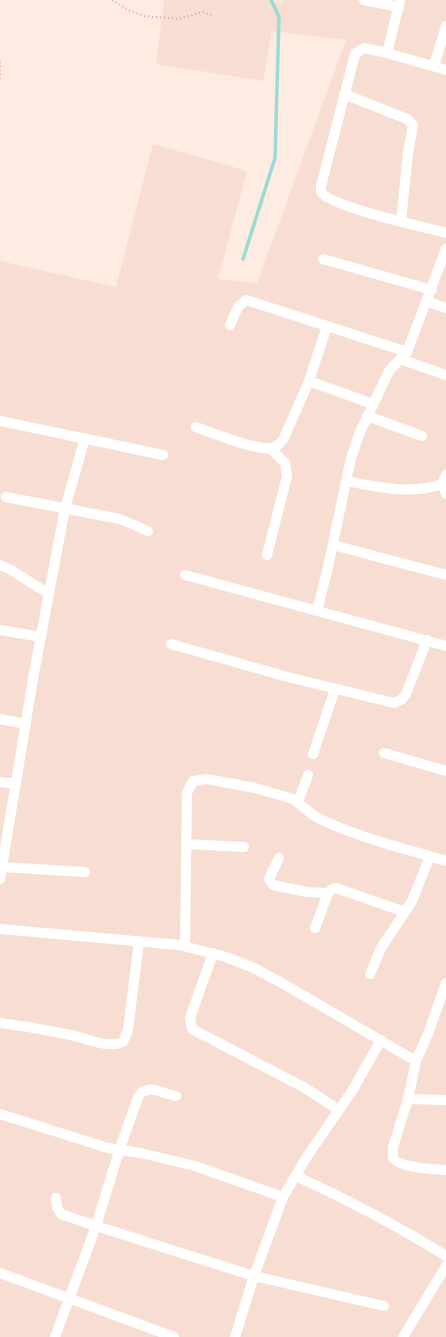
<!DOCTYPE html>
<html>
<head>
<meta charset="utf-8">
<style>
	body { margin:0 }
	canvas { display:block; background:#feebe1 }
</style>
</head>
<body>
<canvas width="446" height="1337"></canvas>
<script>
const ctx = document.querySelector('canvas').getContext('2d');
ctx.lineJoin = 'round';
function fill(path, color) { ctx.fillStyle = color; ctx.fill(path, 'evenodd'); }
function trace(path, color, width, dash) { ctx.strokeStyle = color; ctx.lineWidth = width; ctx.lineCap = dash ? 'butt' : 'round'; ctx.setLineDash(dash || []); ctx.stroke(path); }
fill(new Path2D(`
	M164,0H269L282,4L283,0H446V1337H0V261L116,287L153,144L247,171L218,279L257,283L346,40L272,31L263,81L156,64Z`), '#f8ded2');
trace(new Path2D(`
	M243,259L275,158L279,17L271,0`), '#9adbd5', 3.5);
trace(new Path2D(`
	M112,0L128,10L145,16L178,19L202,12L212,15
	M0,62V80`), '#daa29a', 2, [1, 3]);
trace(new Path2D(`
	M364,0L399,7
	M400,0L387,53L446,70
	M387,53L364,48L355,54L321,186V192C331,207 424,227 446,233
	M434,66L446,26
	M344,94L407,119L413,125L408,153L401,221
	M323,259L432,290
	M428,302L446,308
	M230,325L238,307L246,300L327,326
	M400,359L446,375
	M309,381L373,404
	M367,416L422,436
	M0,421L163,455
	M196,427C213,433 254,450 270,448C276,448 279,444 283,440L309,381L327,326L407,352L446,249
	M446,475L442,484L446,494
	M346,481C380,488 412,495 446,483
	M6,497L120,519L148,531
	M333,545L446,575
	M267,555L287,476L285,463L270,448
	M0,565L11,570L49,594
	M185,575L446,646
	M317,611L328,567L351,458L360,432L389,371L407,352
	M0,630L41,637
	M171,644L284,676L394,703L401,700L406,694L427,640
	M0,719L26,724
	M384,753L446,771
	M313,754L335,689
	M0,782L16,784
	M298,802L308,775
	M186,844L244,847
	M279,858L269,879L273,885L307,892L328,893
	M2,867L85,872
	M0,879L34,673L65,508L85,438
	M315,928L328,893L331,890L336,888L405,912L412,901L430,856
	M0,929L179,945L226,957L254,968L280,982L416,1061L428,1034L446,983
	M185,946L187,793L193,781L207,779L255,788L293,799C302,805 308,813 320,819C359,838 404,848 446,861
	M213,953L190,1018L192,1029L305,1088L339,1110
	M370,974L381,948L405,912
	M0,1023C23,1026 47,1030 70,1035C87,1038 107,1049 123,1042L128,1030L139,941
	M416,1061L408,1099L446,1100
	M408,1099L393,1147V1158C400,1168 434,1169 446,1170
	M0,1114L108,1148L141,1153L195,1166L283,1197
	M296,1176C348,1200 398,1226 446,1256
	M56,1198L57,1207L61,1214L96,1226L119,1151L138,1097L142,1092L151,1089L176,1096
	M0,1273L174,1337
	M55,1337L96,1226L254,1276L384,1306
	M235,1337L254,1276L283,1197L308,1155L352,1091L381,1040
	M403,1337L446,1266`), '#fff', 10);
</script>
</body>
</html>
